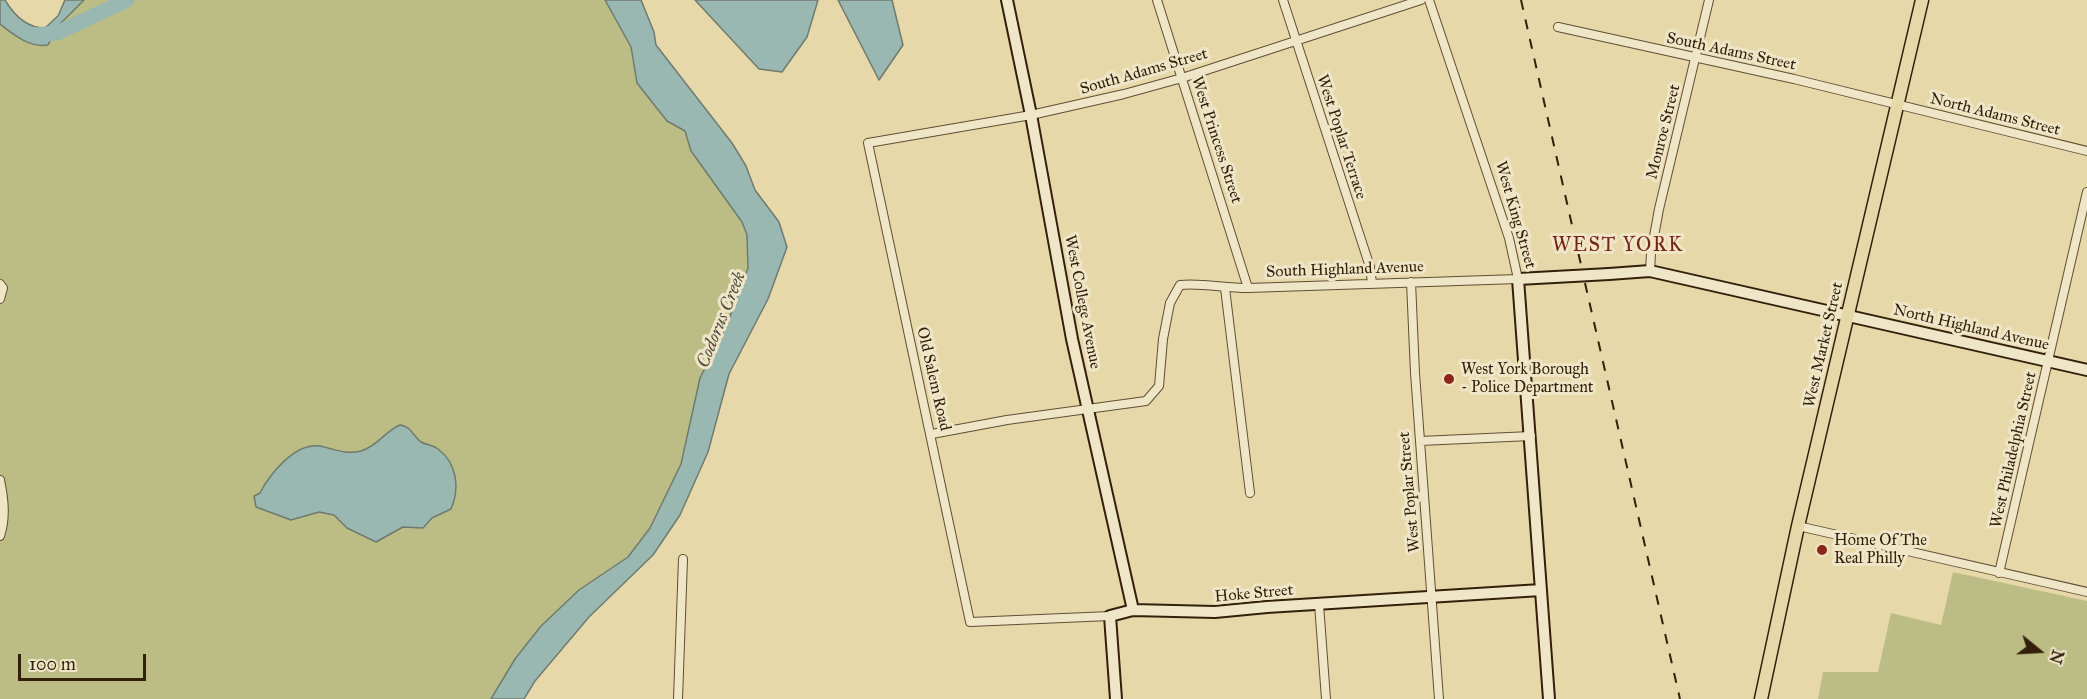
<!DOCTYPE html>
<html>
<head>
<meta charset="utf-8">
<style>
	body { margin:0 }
	#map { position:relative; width:2087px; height:699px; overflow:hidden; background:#e7d8aa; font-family:"IM FELL Great Primer",serif }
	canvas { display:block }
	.north { position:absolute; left:2009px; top:621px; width:60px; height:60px; -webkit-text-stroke:4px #efe6c8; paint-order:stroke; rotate:108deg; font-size:16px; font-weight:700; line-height:24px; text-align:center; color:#33200b }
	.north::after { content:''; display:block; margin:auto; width:21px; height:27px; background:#33200b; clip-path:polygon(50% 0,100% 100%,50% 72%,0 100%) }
	.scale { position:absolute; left:18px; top:654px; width:128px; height:27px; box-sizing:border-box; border:3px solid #33200b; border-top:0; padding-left:8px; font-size:18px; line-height:21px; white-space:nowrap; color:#33200b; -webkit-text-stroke:4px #efe6c8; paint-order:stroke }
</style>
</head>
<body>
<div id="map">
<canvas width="2087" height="699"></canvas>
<div class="north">N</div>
<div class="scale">100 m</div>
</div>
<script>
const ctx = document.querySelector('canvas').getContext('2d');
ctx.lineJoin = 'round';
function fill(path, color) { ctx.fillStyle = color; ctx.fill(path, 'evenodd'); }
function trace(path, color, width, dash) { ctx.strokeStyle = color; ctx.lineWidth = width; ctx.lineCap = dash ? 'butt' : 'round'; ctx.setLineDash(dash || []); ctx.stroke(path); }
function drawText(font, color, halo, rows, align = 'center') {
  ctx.font = font + ' "IM FELL Great Primer",serif'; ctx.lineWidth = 6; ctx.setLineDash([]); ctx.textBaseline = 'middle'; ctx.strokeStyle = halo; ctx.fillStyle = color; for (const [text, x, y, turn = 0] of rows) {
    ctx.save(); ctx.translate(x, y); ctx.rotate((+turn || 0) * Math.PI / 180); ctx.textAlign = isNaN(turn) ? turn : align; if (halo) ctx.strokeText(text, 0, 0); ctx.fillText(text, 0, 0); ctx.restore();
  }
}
fill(new Path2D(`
	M84,0H605L631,47L632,60L667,120L685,131L691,151L742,222L747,235L748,268L726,327L700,378L681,464L650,528L628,557L579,590L515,659L491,699H0V24L29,43L48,45L57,27Z
	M1953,572L2087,601V699H1818L1823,672H1878L1891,613L1941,625Z`), '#bcbd84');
const water = new Path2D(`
	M0,0H5C14,15 27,28 45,28L58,16L65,0H84L57,27L48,45C30,48 14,35 0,24Z
	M605,0H641L654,32L656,45L732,143L746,166L755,190L779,222L787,247L768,299L729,374L708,452L680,515L653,555L589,617L535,681L524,699H491L515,659L541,626L579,590L628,557L650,528L681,464L700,378L726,327L748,268L747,235L742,222L691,151L685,131L667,121L637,83L631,47Z
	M695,0H818L807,37L782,72L759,69Z
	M838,0H892L903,45L879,80Z
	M400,425C411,426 413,436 421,442C426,445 433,445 438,449C457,463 460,488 451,509L432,518L423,528L403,527L376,542L347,528L334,515L319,512L291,520L256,507L254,496L260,493C270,474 295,442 320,446C335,449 345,455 361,451C378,446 385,431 400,425Z`);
fill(water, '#99b8b1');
trace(water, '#707b6f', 1.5);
trace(new Path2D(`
	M35,35L57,33L127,0`), '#99b8b1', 15);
const street = new Path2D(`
	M1157,0L1248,288
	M1283,0L1370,267L1372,283
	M1558,27L1794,79L2087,151
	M1650,271L1651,253L1659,209L1709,0
	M1411,282L1415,373L1439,699
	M0,284L3,288L0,299
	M1225,288L1250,493
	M932,434L1007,420L1146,401L1159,386L1163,339L1170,303L1180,285C1203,283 1224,288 1248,288L1518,279L1509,238L1429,0
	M1420,441L1531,436
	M0,480C4,500 6,517 0,536
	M1798,526L2087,592
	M1999,573L2087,192
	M1319,604L1326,699
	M1110,616L970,622L868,143L1031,115L1124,94L1182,78L1421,0
	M678,699L683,559`);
const secondary = new Path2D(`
	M1007,0L1031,115L1072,339L1133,610
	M1609,274L1650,271L2087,370
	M1116,699L1110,616L1133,610L1215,612L1267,607L1541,590
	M1549,699L1518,279L1573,276`);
const primary = new Path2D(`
	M1761,699L1798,526L1922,0`);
trace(street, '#604e33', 10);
trace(secondary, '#33200b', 14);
trace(primary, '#33200b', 15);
trace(street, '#efe6c8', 8);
trace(secondary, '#efe6c8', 10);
trace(primary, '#e7d8aa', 12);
trace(new Path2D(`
	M1521,0L1581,265
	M1585,283L1680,699`), '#33200b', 2, [10, 10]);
const secondaryBridge = new Path2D(`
	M1573,276L1609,274`);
trace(secondaryBridge, '#33200b', 14, []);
trace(secondaryBridge, '#efe6c8', 10);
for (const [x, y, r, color] of [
	[1449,379,6,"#8f2418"],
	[1822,550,6,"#8f2418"]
]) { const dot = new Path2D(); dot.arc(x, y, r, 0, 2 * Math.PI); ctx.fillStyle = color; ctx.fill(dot); trace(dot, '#efe6c8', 2); }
drawText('16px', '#33200b', '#efe6c8', [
	["South Adams Street",1731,52,12],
	["South Adams Street",1144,72,-16],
	["North Adams Street",1995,115,14],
	["Monroe Street",1664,132,-76],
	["West Poplar Terrace",1341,137,72],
	["West Princess Street",1216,140,72],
	["West King Street",1515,215,74],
	["South Highland Avenue",1345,270,-2],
	["West College Avenue",1082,302,79],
	["North Highland Avenue",1971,328,13],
	["West Market Street",1824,345,-77],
	["Old Salem Road",933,379,77],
	["West Philadelphia Street",2014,450,-77],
	["West Poplar Street",1410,492,-95],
	["Hoke Street",1254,594,-5]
]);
drawText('16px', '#33200b', '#efe6c8', [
	["West York Borough",1461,370],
	["- Police Department",1461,388],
	["Home Of The",1834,541],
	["Real Philly",1834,559]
], 'left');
drawText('italic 18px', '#524e3d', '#efe6c8', [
	["Codorus Creek",722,320,-68]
]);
ctx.letterSpacing = '1.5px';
drawText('20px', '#7a1f14', '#efe6c8', [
	["WEST YORK",1618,246]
]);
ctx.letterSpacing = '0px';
</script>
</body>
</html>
